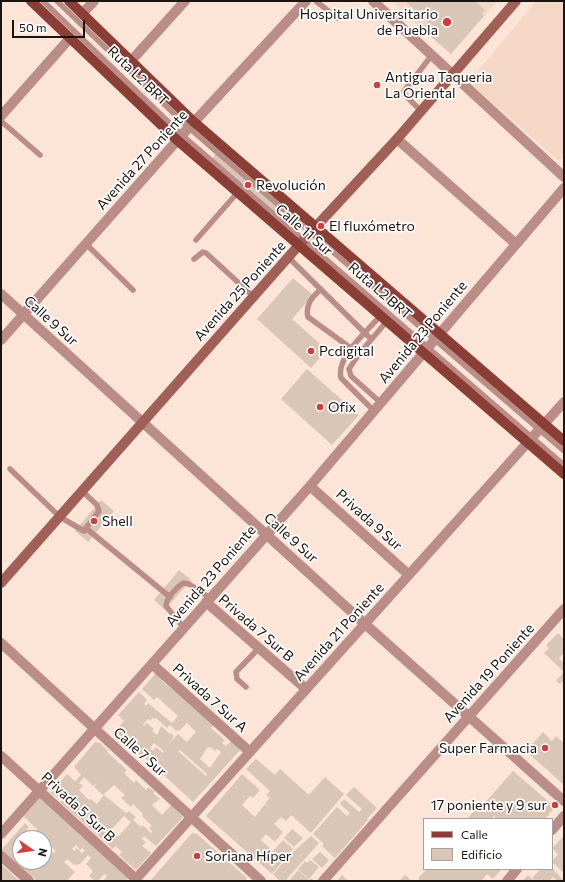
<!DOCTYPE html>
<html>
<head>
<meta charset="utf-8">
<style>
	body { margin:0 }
	#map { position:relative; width:565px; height:882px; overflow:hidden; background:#fce5d7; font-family:Commissioner,sans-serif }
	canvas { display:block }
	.frame { position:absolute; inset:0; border:2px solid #1c140f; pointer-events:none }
	.legend { position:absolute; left:423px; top:818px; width:130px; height:52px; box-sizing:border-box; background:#fff; border:1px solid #a4a19f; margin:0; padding:5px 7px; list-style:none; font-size:12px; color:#1c140f }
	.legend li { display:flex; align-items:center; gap:8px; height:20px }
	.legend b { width:20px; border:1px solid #a4a19f }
	.north { position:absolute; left:12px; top:830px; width:40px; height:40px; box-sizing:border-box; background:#fff; border:1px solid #a4a19f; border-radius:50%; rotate:103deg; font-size:11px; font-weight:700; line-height:16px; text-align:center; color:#1c140f }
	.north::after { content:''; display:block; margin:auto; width:14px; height:18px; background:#ce3f3d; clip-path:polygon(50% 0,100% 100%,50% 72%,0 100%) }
	.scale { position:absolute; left:12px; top:20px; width:73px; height:18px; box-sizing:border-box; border:2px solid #1c140f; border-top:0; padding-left:5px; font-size:12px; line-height:14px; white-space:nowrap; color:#1c140f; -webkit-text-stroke:3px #fff; paint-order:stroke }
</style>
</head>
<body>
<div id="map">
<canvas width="565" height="882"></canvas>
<div class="frame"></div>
<ul class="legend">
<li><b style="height:5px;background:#8b3e35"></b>Calle</li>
<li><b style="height:11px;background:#dac6b6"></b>Edificio</li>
</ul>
<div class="north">N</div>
<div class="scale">50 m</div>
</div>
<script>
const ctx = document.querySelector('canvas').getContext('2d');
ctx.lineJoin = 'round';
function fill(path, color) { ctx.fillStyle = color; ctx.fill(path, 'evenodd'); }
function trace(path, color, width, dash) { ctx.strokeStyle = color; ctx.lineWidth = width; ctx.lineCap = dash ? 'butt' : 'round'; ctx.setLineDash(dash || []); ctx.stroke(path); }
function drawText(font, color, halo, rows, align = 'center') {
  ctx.font = font + ' Commissioner,sans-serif'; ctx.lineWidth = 3.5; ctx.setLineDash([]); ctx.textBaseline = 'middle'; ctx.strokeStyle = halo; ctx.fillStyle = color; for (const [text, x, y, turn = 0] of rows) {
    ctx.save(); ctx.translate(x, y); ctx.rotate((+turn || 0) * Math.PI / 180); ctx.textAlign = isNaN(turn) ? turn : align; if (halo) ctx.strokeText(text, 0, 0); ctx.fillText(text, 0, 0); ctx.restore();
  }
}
fill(new Path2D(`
	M391,1H497L451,54Z
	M536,1H564V156L559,161L469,82Z`), '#f5d7c5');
fill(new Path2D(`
	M405,1H475L485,10L482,14L484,16L451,54L422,29L428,22Z
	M216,153L283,210L277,216L212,159Z
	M293,278L313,295L292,319L327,350L311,368L257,319Z
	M307,369L359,415L332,445L281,399Z
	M101,500L114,511L88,542L75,531Z
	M179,570L191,580L165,610L154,600Z
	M558,633L564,639V653L559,658L564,663V672L544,653L549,648L546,645Z
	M157,672L164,678L162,681L177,693L178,692L216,723L211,728L225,740L222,743L226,746L232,740L242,748L193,802L142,755L141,757L135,751L136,750L115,731L124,721L118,715L139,692L147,700L144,704L146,706L148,703L172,723L178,716L157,697L154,700L142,689ZM153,718L155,719L156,718L167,728L170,725L176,731L178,730L179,731L187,723L196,732L187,742L178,734L168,744L174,736L171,733L170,734L161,726L157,735L152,731L154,729L147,723L144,726L143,725L148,719L150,721ZM154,743L164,751L163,753L156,747L152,751L150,748ZM210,747L215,751L217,749L221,752L210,768L200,759L207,748ZM180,750L207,774L206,776L178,751Z
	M564,672V680L560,684L556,681Z
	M543,732L552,741L556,736L564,743V785L526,751Z
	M95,742L100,743L108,751L107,752L127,770L124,773L134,783L136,780L146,790L149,787L155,792L153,793L160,799L152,805L162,815L171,805L183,817L156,846L144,836L142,839L146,842L142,846L151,853L136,870L119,855L122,852L116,846L113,849L60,802L62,800L50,793L67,774L75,781L81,775L74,767ZM84,777L93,786L98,782L94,787L103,795L114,785L125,795L121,798L131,807L133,804L143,814L142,816L152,826L149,828L153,832L151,833L143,825L141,827L133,820L136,817L129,811L126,813L104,795L97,804L91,799L89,800L79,790L83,786L79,783ZM124,816L131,822L118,837L111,830Z
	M256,759L275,775L280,769L309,795L325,777L344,794L311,833L291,815L286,821L281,817L274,824L283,832L275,842L266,834L261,840L273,851L283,840L293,849L272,874L206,816L242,774L260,790L253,798L250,796L242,805L255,817L265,804L273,810L265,803L270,798L266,795L270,791L246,769Z
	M513,771L555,807L545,819H497L494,816L491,819H467L480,804L482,806Z
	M354,787L377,808L367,819L368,820L335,858L322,846L324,844L313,834L337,807L347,816L350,813L340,804L344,799L359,812L362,809L346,795Z
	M40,797L129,877L126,881H103L107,876L104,874L98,881H95L89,876L93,871L86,864L91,858L88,855L80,864L74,865L67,859L64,862L75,872L67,881H37L32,876L31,878L1,850L25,823L29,827L26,830L37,838H20V862H44V845L53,853L56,851L45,841L44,843V838H38L36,836L39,833L36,830L37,829L23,816ZM76,845L80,850L82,848L85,851L82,853L77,848L74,851L72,849ZM16,847L19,850L14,855L11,852Z
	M292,829L303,838L294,847L284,838Z
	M192,833L197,834L247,878L244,881H150Z
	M311,836L319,843L285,881H280L273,874L294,851Z
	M564,836L563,858L564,873L552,862L558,854L552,848Z
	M320,852L329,860L322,868L312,859Z
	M310,860L319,867L309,879L298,869L305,861L307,863Z
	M1,864L15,877L19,881H1Z
	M552,868L564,881H557L553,877L549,881H536L532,878L541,869Z
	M427,869H502L493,879L487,874L481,881H421L418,878Z
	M298,870L309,880L311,878L313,880L289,881Z
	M342,875L348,881H337Z
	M405,875L412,881H399Z
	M528,875L534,881H522Z`), '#dac6b6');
trace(new Path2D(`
	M43,1L182,135L564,465
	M57,1L189,128L564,451
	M316,1L337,18
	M421,111L405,95L404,91L432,55
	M1,121L40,155
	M196,240L238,192
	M86,244L133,290
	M288,257L371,339
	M194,259L203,252L206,253L253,296
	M321,289C312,297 305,305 308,317L359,354
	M381,403L351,376L349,369L359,354L387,321
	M374,411L341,378C336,356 367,332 380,316
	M10,469L60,517L84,531L99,511L97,505L82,491
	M87,529L170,597
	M184,628L166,606C166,598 176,588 183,583L189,584L210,598
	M246,687L237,679L236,672L259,648`), '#bb8d87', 5.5);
trace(new Path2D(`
	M373,1L564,177
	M82,14L94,1
	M131,61L185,1
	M1,116L70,38
	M397,139L516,244
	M1,340L182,135L306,1
	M310,486L409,575
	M206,602L306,689
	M1,643L261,881
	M152,664L250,752
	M1,756L136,879
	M552,830L564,816
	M1,834L310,486L564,188
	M1,856L29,881
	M134,881L564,402
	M323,881L564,609
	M507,881L517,869`), '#bb8d87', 10);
trace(new Path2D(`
	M1,294L365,624L564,801`), '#bb8d87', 10);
trace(new Path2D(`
	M1,583L299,245L397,139L516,1`), '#a06057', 10);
trace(new Path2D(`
	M31,1L177,140L564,474
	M69,1L194,122L564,441`), '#8b3e35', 10);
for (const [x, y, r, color] of [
	[447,22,5,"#ce3f3d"],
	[377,85,4,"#ce3f3d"],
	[248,185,4,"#ce3f3d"],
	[321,226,4,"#ce3f3d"],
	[311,351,4,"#ce3f3d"],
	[320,407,4,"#ce3f3d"],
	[94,521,4,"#ce3f3d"],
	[545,748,4,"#ce3f3d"],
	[555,805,4,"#ce3f3d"],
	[197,856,4,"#ce3f3d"]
]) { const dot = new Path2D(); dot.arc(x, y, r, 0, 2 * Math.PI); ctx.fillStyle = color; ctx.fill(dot); trace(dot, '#fff', 1.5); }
drawText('14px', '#1c140f', '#fff', [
	["Hospital Universitario",438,14,"right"],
	["de Puebla",438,30,"right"],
	["Antigua Taqueria",385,77],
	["La Oriental",385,93],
	["Revolución",256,185],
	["El fluxómetro",329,226],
	["Pcdigital",319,351],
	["Ofix",328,407],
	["Shell",102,521],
	["Super Farmacia",537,748,"right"],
	["17 poniente y 9 sur",547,805,"right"],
	["Soriana Híper",205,856]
], 'left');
drawText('14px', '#1c140f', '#fff', [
	["Ruta L2 BRT",138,76,44],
	["Avenida 27 Poniente",142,160,-48],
	["Calle 11 Sur",304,230,41],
	["Avenida 25 Poniente",240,291,-48],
	["Ruta L2 BRT",380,291,41],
	["Calle 9 Sur",51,321,42],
	["Avenida 23 Poniente",423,332,-50],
	["Privada 9 Sur",369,520,42],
	["Calle 9 Sur",291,538,42],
	["Avenida 23 Poniente",211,576,-49],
	["Privada 7 Sur B",256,628,41],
	["Avenida 21 Poniente",339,632,-48],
	["Avenida 19 Poniente",489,673,-48],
	["Privada 7 Sur A",210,698,42],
	["Calle 7 Sur",140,752,42],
	["Privada 5 Sur B",78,807,43]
]);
</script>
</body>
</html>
